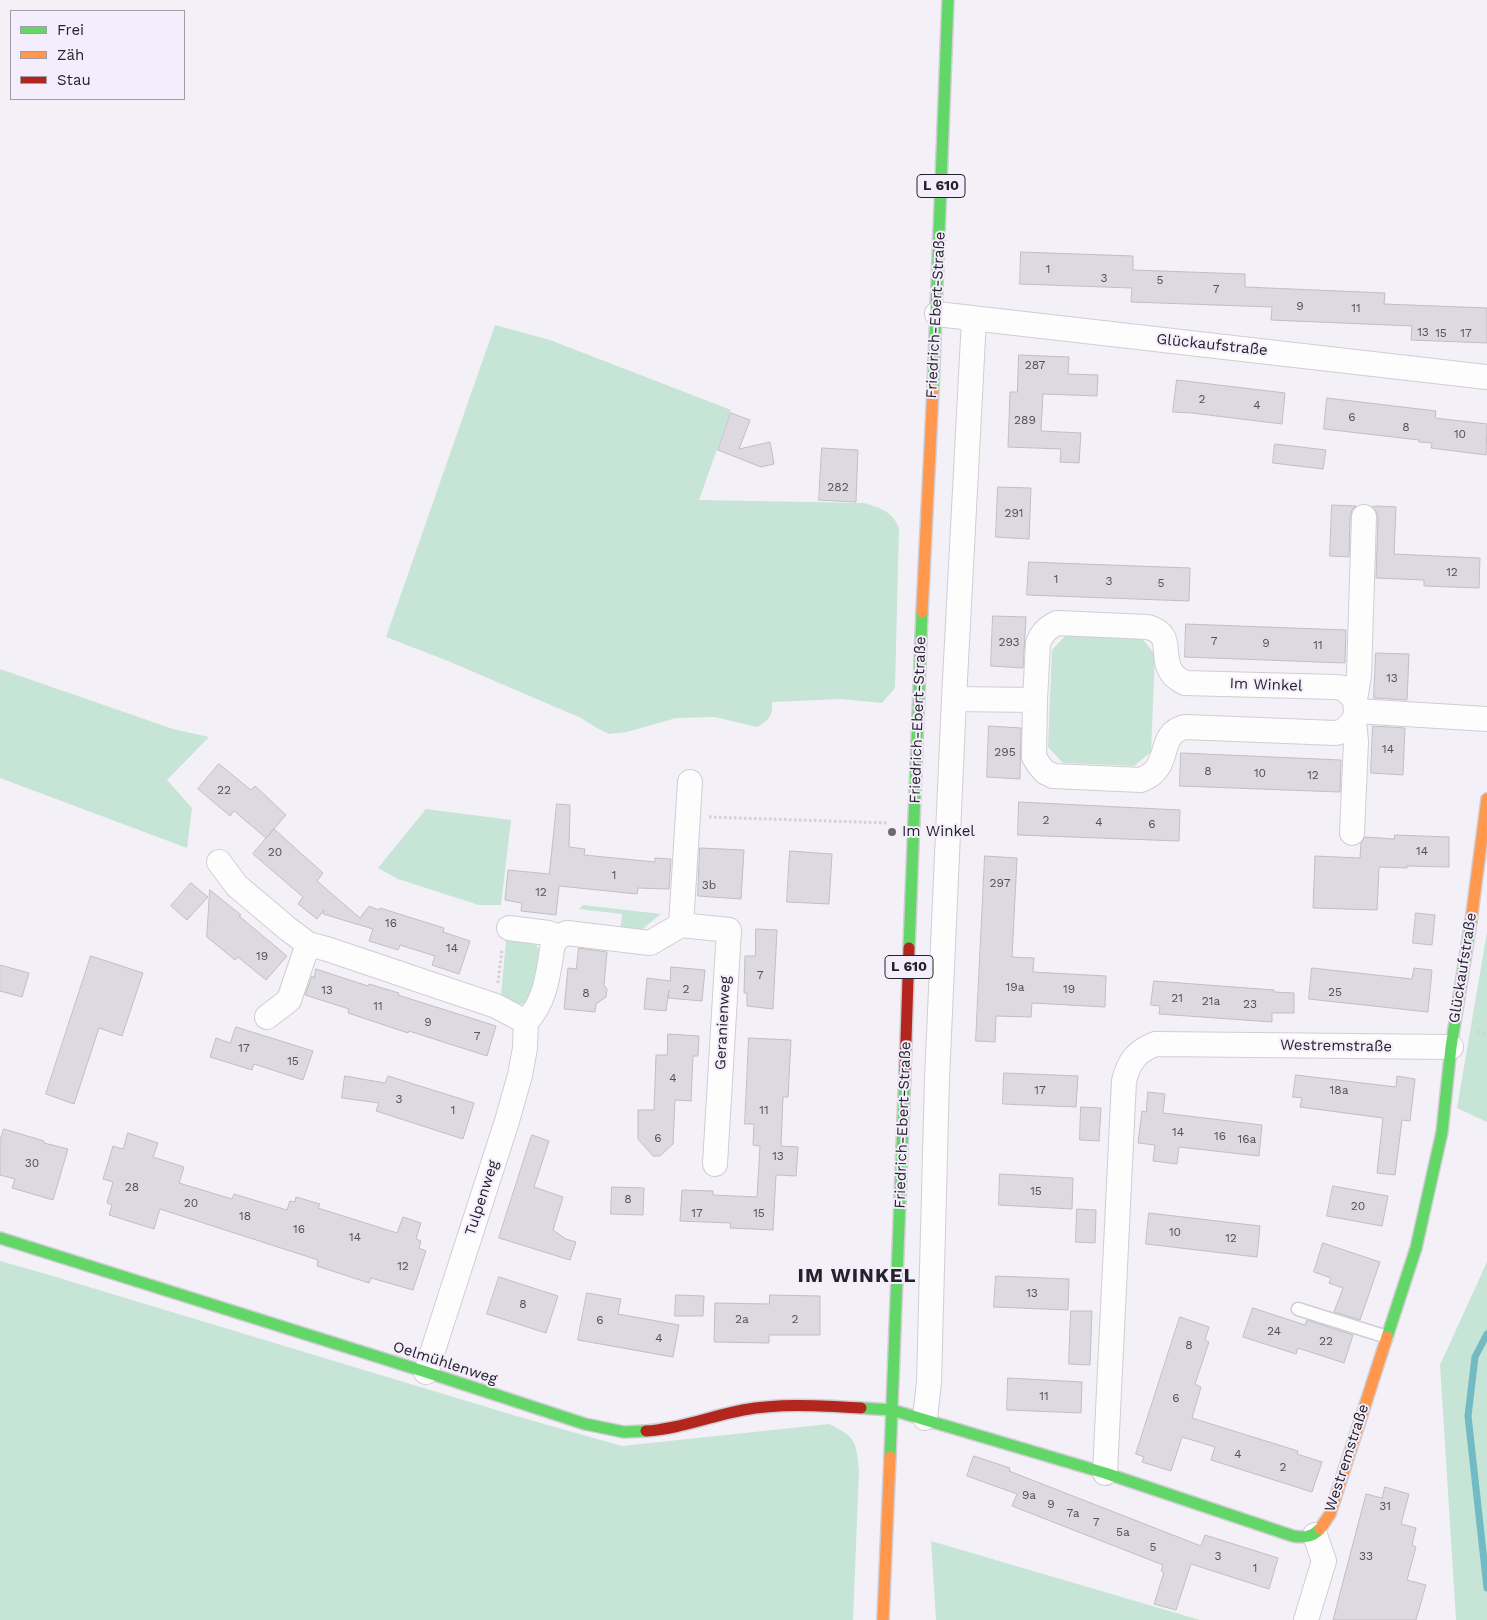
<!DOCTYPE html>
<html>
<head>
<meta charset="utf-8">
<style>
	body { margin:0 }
	#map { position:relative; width:1487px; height:1620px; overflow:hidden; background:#f4f0f8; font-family:"Work Sans",sans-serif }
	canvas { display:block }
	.legend { position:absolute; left:10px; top:10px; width:175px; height:90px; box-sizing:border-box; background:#f3edfc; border:1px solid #a19ca8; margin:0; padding:6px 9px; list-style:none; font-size:15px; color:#252229 }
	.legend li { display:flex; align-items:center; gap:10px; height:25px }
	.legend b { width:25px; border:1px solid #a19ca8 }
</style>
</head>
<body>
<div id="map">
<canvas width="1487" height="1620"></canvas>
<ul class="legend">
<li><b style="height:6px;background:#63d668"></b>Frei</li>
<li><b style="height:6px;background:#ff974d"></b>Zäh</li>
<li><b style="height:6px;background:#b3261e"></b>Stau</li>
</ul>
</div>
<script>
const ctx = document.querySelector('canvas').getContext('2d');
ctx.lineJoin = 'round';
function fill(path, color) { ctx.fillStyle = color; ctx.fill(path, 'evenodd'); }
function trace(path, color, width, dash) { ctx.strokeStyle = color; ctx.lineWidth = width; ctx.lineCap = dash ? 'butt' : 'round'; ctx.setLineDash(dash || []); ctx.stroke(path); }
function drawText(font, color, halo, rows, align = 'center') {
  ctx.font = font + ' "Work Sans",sans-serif'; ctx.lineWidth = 4; ctx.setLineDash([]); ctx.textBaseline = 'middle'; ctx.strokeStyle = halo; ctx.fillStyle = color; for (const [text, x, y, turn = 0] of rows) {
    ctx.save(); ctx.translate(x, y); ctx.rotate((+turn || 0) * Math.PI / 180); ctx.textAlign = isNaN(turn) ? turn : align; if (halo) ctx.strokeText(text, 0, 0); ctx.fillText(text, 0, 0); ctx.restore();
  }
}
fill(new Path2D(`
	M495,325L550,340L731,410L699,500L864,503C881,508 892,511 899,528L895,688L882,703L840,699L772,702C773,716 769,720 757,727L715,717L676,718L627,732L609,734L595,727L581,718L448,661L386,637Z
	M1066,635L1142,639L1155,654L1151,752L1134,766L1063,763L1048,747L1052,650Z
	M0,669L173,729L209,737L167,780L192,808L187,848L0,778Z
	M426,809L511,820L501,905H479L398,879L378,868Z
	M583,905L661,914L636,934L620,932L622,914L579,909Z
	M1487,932V1122L1457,1108Z
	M507,939L535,942L539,950L535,994C532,997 529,1002 525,1003C518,1006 505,1001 501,995L506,941Z
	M0,1261L46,1274L523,1418L622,1446L829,1424C856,1437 856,1441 859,1470L853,1620H0Z
	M1487,1262V1620H1456L1440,1365Z
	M931,1541L1200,1620H936Z`), '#c6e5d6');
trace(new Path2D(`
	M1487,1334L1475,1357L1468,1416L1487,1588`), '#72bac4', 7);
const building = new Path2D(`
	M1021,252L1133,256V270L1245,274V287L1385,293L1384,304L1487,308V343L1411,340L1412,326L1271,320L1272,307L1131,302L1132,288L1020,284Z
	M1019,355L1069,357L1068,374L1098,375L1097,396L1043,394L1041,431L1081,433L1079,463L1060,462L1061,449L1008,447L1010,392H1017Z
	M1177,380L1285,393L1282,424L1192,413L1173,412Z
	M1327,398L1436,411L1435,418L1487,424L1486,455L1431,448L1432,443L1419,442V440L1324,429Z
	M731,413L750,420L739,449L770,442L774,464L761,467L718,450Z
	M1275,444L1326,450L1323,469L1273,463Z
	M822,448L858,450L856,502L819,500Z
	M998,487L1031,488L1029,539L996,537Z
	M1332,505L1356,506L1352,510L1350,517L1349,557L1330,556Z
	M1377,506L1396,507L1394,554L1480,558L1479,588L1424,586V580L1376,578L1378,517L1376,511L1372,507Z
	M1029,562L1190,568L1189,601L1027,595Z
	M993,616L1026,617L1023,668L991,666Z
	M1186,624L1346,630L1345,663L1185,657Z
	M1376,653L1409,654L1407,700L1374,698Z
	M989,726L1021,728L1020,779L987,777Z
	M1373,726L1405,728L1403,775L1371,773Z
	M1181,753L1341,760L1340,792L1180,786Z
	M219,764L251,790L255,786L286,815L266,838L234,811L230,816L198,789Z
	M1019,802L1180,810L1179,841L1018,835Z
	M557,804L570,805L569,847L585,849L584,855L655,862V858L671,859L669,889L638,888L637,894L559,886L556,915L521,911L522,903L505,900L508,870L549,874Z
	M274,829L323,873L317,881L360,918L369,906L379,910L380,908L444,928L443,932L470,941L459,974L432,965L435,956L400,945L398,950L369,941L373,929L323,914L324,910L317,919L298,904L303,897L253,854Z
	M1395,835L1449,837V867L1407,866V868L1379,867L1377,910L1313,908L1315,856L1360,858L1361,843L1365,837L1394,839Z
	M700,848L744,850L741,899L698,896Z
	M790,851L832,854L829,904L787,902Z
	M985,856L1017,858L1012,957L1034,958L1033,972L1106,976L1105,1007L1032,1003L1031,1017L996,1016L995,1042L976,1041Z
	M191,883L208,897L187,920L171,906Z
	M210,890L241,915L239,916L287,956L266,980L238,957L235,960L207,937Z
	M1416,913L1435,915L1432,945L1413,943Z
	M756,929L777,930L773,1009L747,1006V993H744L745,956H755Z
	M579,948L607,952L604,985L607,989L606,997L596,1004L595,1012L564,1009L568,968L576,969Z
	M91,956L143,973L122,1036L99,1028L74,1104L46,1094Z
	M0,965L29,973L22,997L0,991Z
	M671,967L705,970L702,1001L668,998L669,990L666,1011L644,1009L647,978L670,981Z
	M1312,968L1412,979L1414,968L1432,970L1428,1012L1309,999Z
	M316,969L368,986L369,984L399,993L398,995L496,1026L487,1056L409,1031L408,1033L348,1013L349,1009L305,995L312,976L314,978Z
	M1154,981L1274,990V992L1294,993V1013H1272V1022L1159,1014L1160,1006L1151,1005Z
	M236,1027L313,1051L303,1080L254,1064L252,1070L210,1057L216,1038L230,1043Z
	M668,1034L699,1036L698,1056H693L691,1101L675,1100L673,1144L660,1156H653L638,1139V1110H654L656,1055H667Z
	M749,1038L791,1040L788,1097H783L781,1146L798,1147L796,1176L776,1175L773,1230L730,1228L731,1223L680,1221L682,1190L713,1191V1195L757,1197L760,1146L753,1145L754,1124H745Z
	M1004,1073L1078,1076L1076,1107L1003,1104Z
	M1296,1075L1396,1087L1397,1076L1415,1079L1410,1121L1402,1120L1395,1175L1377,1173L1383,1118L1300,1107L1302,1098L1293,1097Z
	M345,1076L385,1083L388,1076L474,1103L463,1139L376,1111L379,1103L342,1098Z
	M1148,1092L1165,1094L1163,1113L1262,1125L1259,1156L1179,1147L1177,1164L1153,1161L1155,1145L1138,1143L1142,1111L1146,1112Z
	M1081,1107L1101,1108L1099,1141L1080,1140Z
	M4,1129L44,1141V1143L68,1149L53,1200L12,1188L15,1179L0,1175V1141Z
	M128,1133L158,1143L153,1157L184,1167L179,1183L232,1199L234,1194L287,1210L290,1201L295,1202L296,1197L320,1204L318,1208L397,1233L403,1217L421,1223L416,1239L421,1241L419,1248L426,1251L413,1290L371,1278L369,1283L317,1266L318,1260L160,1209L154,1229L109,1215L112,1205L107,1203L113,1182L103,1179L113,1146L123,1149Z
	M532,1135L549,1141L534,1187L563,1197L553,1230L566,1239L576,1242L570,1260L499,1238Z
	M1000,1174L1073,1178L1072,1209L999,1205Z
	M1333,1186L1388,1196L1382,1226L1327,1216Z
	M612,1187L644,1188L643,1215L611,1214Z
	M1077,1209L1096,1210L1095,1243L1076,1242Z
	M1149,1213L1260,1226L1257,1257L1146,1244Z
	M1323,1243L1380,1262L1360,1320L1334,1312L1343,1288L1329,1283L1331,1278L1314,1272Z
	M996,1276L1069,1279L1068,1310L994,1307Z
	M499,1277L558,1296L546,1333L487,1314Z
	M587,1293L621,1299L618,1314L679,1325L673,1357L578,1340Z
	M676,1295L704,1296L703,1316H675Z
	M770,1295L820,1296V1335H769V1343L714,1342L715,1303L769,1304Z
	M1253,1308L1305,1325L1307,1320L1353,1335L1344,1363L1298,1348L1296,1354L1243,1337Z
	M1071,1311H1092L1090,1365L1069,1364Z
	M1180,1317L1209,1327L1205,1340L1209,1342L1195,1384L1201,1387L1192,1418L1298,1451L1297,1454L1322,1462L1312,1492L1211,1460L1215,1447L1182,1437L1171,1471L1142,1462L1144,1457L1136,1454Z
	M1008,1378L1082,1382L1081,1413L1007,1410Z
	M974,1456L1010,1468L1009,1471L1201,1546L1205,1535L1278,1558L1269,1589L1191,1564L1176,1610L1154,1604L1164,1572L1161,1571L1163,1565L1012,1506L1017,1494L967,1476Z
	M1385,1487L1409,1494L1401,1524L1416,1528L1412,1545L1416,1547L1407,1580L1426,1585L1416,1620H1333L1366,1494L1382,1498Z`);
fill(building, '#ddd9e1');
trace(building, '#c1bdc4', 1);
const lane = new Path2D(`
	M1298,1309L1387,1337`);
const street = new Path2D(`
	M937,314L1487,377
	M954,699L1035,700
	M1356,711L1487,719
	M1354,721L1343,731L1336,733L1185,727C1155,734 1174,768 1141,780L1053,776L1045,772L1039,765L1034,757L1035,700L1038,643C1042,633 1047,628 1057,623L1148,627C1176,635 1159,656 1172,673C1175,678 1180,680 1185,683L1335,687L1343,688L1355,699
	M1352,833L1356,742L1354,721L1356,711L1355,699L1359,675L1364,517
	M219,862L237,886L288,929L308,944L327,949L496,1006L526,1022
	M681,925L690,782
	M509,928L548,933L558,937
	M267,1017L289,1000L308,944
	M426,1372L507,1121L520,1075L525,1048L526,1022C547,1000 548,972 553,944L558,937L567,933L650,943L681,925L729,930L715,1164
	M925,1418L929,1382L937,1079L954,699L974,319
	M1105,1473L1124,1081C1129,1061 1136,1052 1155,1044L1451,1047
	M1306,1620L1324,1561L1315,1535`);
const fast = new Path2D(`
	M933,389L948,0
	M909,948L922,612
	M0,1238L426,1372L585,1424L624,1432L646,1431
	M1387,1337L1416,1248L1442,1132L1451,1047L1471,921
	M861,1408L892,1410L1105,1473L1293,1536C1304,1538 1312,1537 1320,1529
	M890,1457L905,1070`);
const slow = new Path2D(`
	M922,612L933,389
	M1471,921L1487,799
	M1320,1529L1330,1514L1387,1337
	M883,1620L890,1457`);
const jam = new Path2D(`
	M905,1070L909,948
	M646,1431C679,1429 711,1416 743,1410C782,1403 822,1406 861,1408`);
trace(lane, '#d0cdd4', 15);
trace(street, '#d0cdd4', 26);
trace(fast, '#d0cdd4', 14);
trace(slow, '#d0cdd4', 14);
trace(jam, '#d0cdd4', 14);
trace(new Path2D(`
	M709,817L888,823
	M498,983L502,949
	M1477,1032L1487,1033`), '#d1d0d2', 3, [2.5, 2.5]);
trace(lane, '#fdfdfe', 12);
trace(street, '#fdfdfe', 24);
trace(fast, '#63d668', 11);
trace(slow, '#ff974d', 11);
trace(jam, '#b3261e', 11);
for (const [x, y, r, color] of [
	[892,832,5,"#6d6a71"]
]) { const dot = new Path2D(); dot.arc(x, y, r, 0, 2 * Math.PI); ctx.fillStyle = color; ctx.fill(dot); trace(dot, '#f3edfc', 2); }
drawText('12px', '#535057', null, [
	["1",1048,269],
	["3",1104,278],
	["5",1160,280],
	["7",1216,289],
	["9",1300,306],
	["11",1356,308],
	["13",1423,332],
	["15",1441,333],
	["17",1466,333],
	["287",1035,365],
	["2",1202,399],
	["4",1257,405],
	["6",1352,417],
	["289",1025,420],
	["8",1406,427],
	["10",1460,434],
	["282",838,487],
	["291",1014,513],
	["12",1452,572],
	["1",1056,579],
	["3",1109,581],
	["5",1161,583],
	["7",1214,641],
	["293",1009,642],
	["9",1266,643],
	["11",1318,645],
	["13",1392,678],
	["14",1388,749],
	["295",1005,752],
	["8",1208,771],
	["10",1260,773],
	["12",1313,775],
	["22",224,790],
	["2",1046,820],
	["4",1099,822],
	["6",1152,824],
	["14",1422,851],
	["20",275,852],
	["1",614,875],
	["297",1000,883],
	["3b",709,885],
	["12",541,892],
	["16",391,923],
	["14",452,948],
	["19",262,956],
	["7",760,975],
	["19a",1015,987],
	["2",686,989],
	["19",1069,989],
	["13",327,990],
	["25",1335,992],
	["8",586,993],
	["21",1177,998],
	["21a",1211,1001],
	["23",1250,1004],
	["11",378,1006],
	["9",428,1022],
	["7",477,1036],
	["17",244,1048],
	["15",293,1061],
	["4",673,1078],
	["17",1040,1090],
	["18a",1339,1090],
	["3",399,1099],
	["1",453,1110],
	["11",764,1110],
	["14",1178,1132],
	["16",1220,1136],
	["6",658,1138],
	["16a",1247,1139],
	["13",778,1156],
	["30",32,1163],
	["28",132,1187],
	["15",1036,1191],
	["8",628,1199],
	["20",191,1203],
	["20",1358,1206],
	["17",697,1213],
	["15",759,1213],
	["18",245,1216],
	["16",299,1229],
	["10",1175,1232],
	["14",355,1237],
	["12",1231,1238],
	["12",403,1266],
	["13",1032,1293],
	["8",523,1304],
	["2a",742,1319],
	["2",795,1319],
	["6",600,1320],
	["24",1274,1331],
	["4",659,1338],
	["22",1326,1341],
	["8",1189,1345],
	["11",1044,1396],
	["6",1176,1398],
	["4",1238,1454],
	["2",1283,1467],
	["9a",1029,1495],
	["9",1051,1504],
	["31",1385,1506],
	["7a",1073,1513],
	["7",1096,1522],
	["5a",1123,1532],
	["5",1153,1547],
	["3",1218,1556],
	["33",1366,1556],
	["1",1255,1568]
]);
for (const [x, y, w] of [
	[941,186,48],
	[909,967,48]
]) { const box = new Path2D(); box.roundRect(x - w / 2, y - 11.5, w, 23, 4); ctx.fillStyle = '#f3edfc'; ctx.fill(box); trace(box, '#252229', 1); }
drawText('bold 14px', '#252229', null, [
	["L 610",941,186],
	["L 610",909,967]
]);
drawText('15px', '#252229', '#f3edfc', [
	["Friedrich-Ebert-Straße",936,315,-87],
	["Glückaufstraße",1212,345,6],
	["Im Winkel",1266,685,2],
	["Friedrich-Ebert-Straße",918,720,-88],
	["Glückaufstraße",1463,968,-81],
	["Geranienweg",723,1023,-87],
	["Westremstraße",1336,1046,1],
	["Friedrich-Ebert-Straße",903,1125,-88],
	["Tulpenweg",482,1198,-72],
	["Oelmühlenweg",445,1363,18],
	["Westremstraße",1347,1458,-72]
]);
drawText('15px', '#252229', '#f3edfc', [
	["Im Winkel",902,832]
], 'left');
ctx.letterSpacing = '1px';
drawText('bold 20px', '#252229', '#f3edfc', [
	["IM WINKEL",857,1276]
]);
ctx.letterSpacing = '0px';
</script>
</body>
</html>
